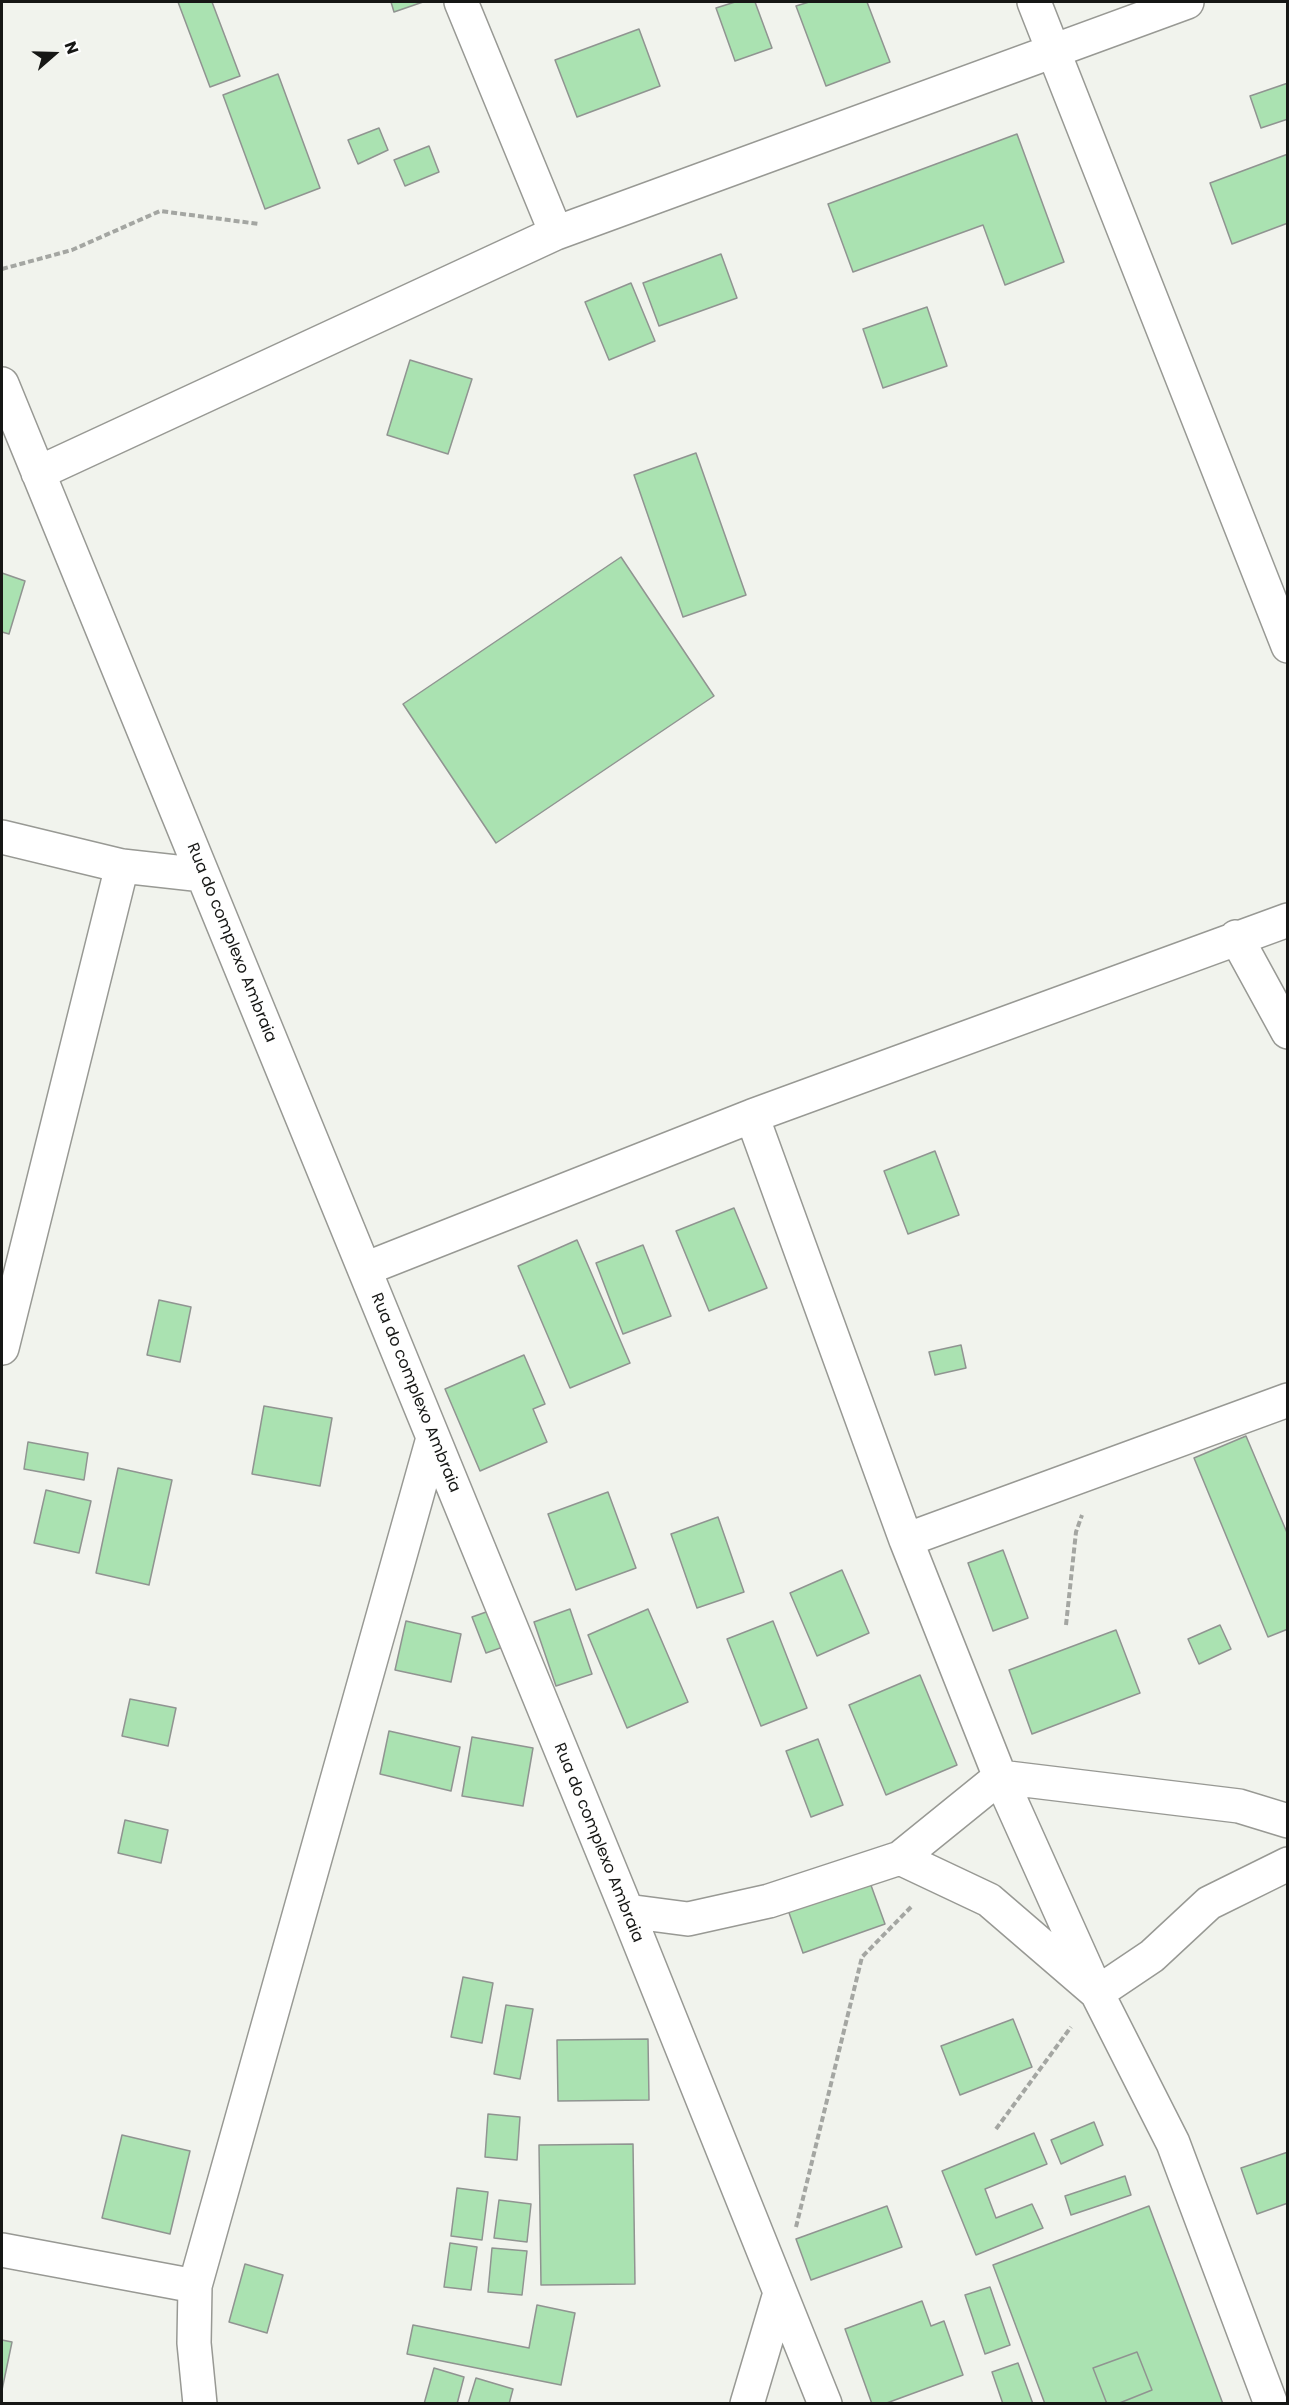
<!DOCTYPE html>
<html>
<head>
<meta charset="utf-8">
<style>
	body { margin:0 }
	#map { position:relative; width:1289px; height:2405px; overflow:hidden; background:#f1f3ed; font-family:Poppins,sans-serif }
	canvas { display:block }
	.frame { position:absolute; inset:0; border:3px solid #161715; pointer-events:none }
	.north { position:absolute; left:24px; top:24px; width:60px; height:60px; -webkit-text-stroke:4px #fff; paint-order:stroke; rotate:70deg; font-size:16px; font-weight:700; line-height:24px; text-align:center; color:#161715 }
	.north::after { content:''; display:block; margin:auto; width:21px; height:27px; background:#161715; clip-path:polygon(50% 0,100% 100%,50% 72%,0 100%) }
</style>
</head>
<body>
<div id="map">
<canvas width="1289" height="2405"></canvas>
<div class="frame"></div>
<div class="north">N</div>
</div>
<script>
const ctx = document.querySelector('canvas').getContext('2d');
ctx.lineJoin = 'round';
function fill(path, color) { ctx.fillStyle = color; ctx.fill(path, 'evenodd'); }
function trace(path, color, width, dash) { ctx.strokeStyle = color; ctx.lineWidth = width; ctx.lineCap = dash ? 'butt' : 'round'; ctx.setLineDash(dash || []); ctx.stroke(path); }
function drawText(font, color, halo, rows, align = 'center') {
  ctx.font = font + ' Poppins,sans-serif'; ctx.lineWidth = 4.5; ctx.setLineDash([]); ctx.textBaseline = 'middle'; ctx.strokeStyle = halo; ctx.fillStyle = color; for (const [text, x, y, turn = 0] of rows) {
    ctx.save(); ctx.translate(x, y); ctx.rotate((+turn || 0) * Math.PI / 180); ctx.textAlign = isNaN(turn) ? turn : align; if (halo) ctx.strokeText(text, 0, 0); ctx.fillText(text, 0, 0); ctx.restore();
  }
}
const building = new Path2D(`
	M178,2H212L240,76L210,87Z
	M391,2H423L394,12Z
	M735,2H755L772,48L735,61L716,8Z
	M809,2H867L890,62L826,86L796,6Z
	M639,29L660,86L577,117L555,60Z
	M278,74L320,188L265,209L223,95Z
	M1288,83V119L1261,128L1250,96Z
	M379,128L388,150L358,164L348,140Z
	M1017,134L1064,262L1005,285L983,225L853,272L828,204Z
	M429,146L439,172L405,186L394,160Z
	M1288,154V223L1232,244L1210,183Z
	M721,254L737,298L659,326L643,283Z
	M631,283L655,341L609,360L585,302Z
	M927,307L947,366L883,388L863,329Z
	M410,360L472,379L448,454L387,435Z
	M696,453L746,595L683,617L634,475Z
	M621,557L714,696L496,843L403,704Z
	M2,573L25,581L9,634L2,632Z
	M935,1151L959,1215L908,1234L884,1171Z
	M734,1208L767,1288L709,1311L676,1231Z
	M577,1240L630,1363L570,1388L518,1266Z
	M643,1245L671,1316L623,1334L596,1263Z
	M159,1300L191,1307L180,1362L147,1355Z
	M961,1345L966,1368L935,1375L929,1352Z
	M524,1355L545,1404L533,1409L547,1442L480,1471L445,1389Z
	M264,1406L332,1418L320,1486L252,1474Z
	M1246,1436L1288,1535V1629L1268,1637L1194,1458Z
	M28,1442L88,1453L84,1480L24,1469Z
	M118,1468L172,1480L149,1585L96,1573Z
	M46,1490L91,1501L79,1553L34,1543Z
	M608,1492L636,1568L576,1590L548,1514Z
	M718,1517L744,1592L697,1608L671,1534Z
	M1003,1550L1028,1618L993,1631L968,1563Z
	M842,1570L869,1633L817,1656L790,1593Z
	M570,1609L592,1674L556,1686L534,1622Z
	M648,1609L688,1702L627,1728L588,1635Z
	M489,1611L503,1647L486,1653L472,1617Z
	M406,1621L461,1634L451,1682L395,1670Z
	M773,1621L807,1708L761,1726L727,1639Z
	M1220,1625L1231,1649L1199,1664L1188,1639Z
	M1116,1630L1140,1693L1032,1734L1009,1670Z
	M920,1675L957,1765L886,1795L849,1705Z
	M130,1699L176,1708L168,1746L122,1736Z
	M389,1731L460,1747L451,1791L380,1774Z
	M472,1737L533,1748L523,1806L462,1796Z
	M818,1739L843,1805L811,1817L786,1751Z
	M125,1820L168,1830L161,1863L118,1853Z
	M868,1877L885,1924L803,1953L787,1907Z
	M463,1977L493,1983L482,2043L451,2037Z
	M506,2005L533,2009L520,2079L494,2074Z
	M1013,2019L1032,2067L960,2095L941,2046Z
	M648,2039L649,2100L558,2101L557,2040Z
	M488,2114L520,2117L517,2160L485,2157Z
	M1094,2122L1103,2145L1061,2164L1051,2140Z
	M1034,2133L1047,2164L985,2189L996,2218L1032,2204L1043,2228L976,2255L942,2171Z
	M122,2135L190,2151L170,2234L102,2218Z
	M633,2144L635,2284L541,2285L539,2145Z
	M1288,2152V2203L1257,2214L1241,2168Z
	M1125,2176L1131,2195L1071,2215L1065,2196Z
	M457,2188L488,2192L482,2240L451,2236Z
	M499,2200L531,2204L527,2242L494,2238Z
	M887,2206L902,2247L811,2280L796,2239Z
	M1149,2206L1223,2404H1117L1152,2390L1137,2352L1093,2368L1107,2404H1045L993,2265Z
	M450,2243L477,2247L471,2290L444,2287Z
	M492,2248L527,2251L522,2295L488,2292Z
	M245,2264L283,2275L267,2333L229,2322Z
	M990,2287L1010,2345L985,2354L965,2295Z
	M922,2301L931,2326L944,2321L963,2375L884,2404H872L845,2329Z
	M537,2305L575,2313L561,2385L407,2354L413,2325L529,2348Z
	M2,2340L12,2342L2,2390Z
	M1137,2352L1152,2390L1117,2404H1107L1093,2368Z
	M1018,2363L1033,2404H1003L992,2372Z
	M434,2368L464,2377L457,2404H424Z
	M476,2378L513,2389L509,2404H468Z`);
fill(building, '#aae2b1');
trace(building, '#909491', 1.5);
const minor = new Path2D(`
	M461,2L556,233
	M1034,2L1288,646
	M2,384L627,1911L825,2404
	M38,473L556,233L1187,2
	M2,837L122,866L203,875
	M1236,937L1288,1032
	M752,1116L906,1540L1000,1777L1097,1993L1173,2143L1271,2404
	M365,1269L752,1116L1288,920
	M2,1348L122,866
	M906,1540L1288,1400
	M900,1858L989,1900L1097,1993L1152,1956L1209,1903L1288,1864
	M627,1911L688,1919L769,1901L900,1858L1000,1777L1239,1806L1288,1821
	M2,2250L195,2286L433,1438
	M195,2286L194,2343L200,2404
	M747,2404L780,2293`);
trace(minor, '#989994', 36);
trace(new Path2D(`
	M2,269L72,250L160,211L259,224
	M1066,1625L1076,1532L1082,1515
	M996,2129L1071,2027
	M796,2227L862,1957L912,1906`), '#a4a6a2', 4, [6, 3]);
trace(minor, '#fff', 33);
drawText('16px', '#161715', '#fff', [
	["Rua do complexo Ambraia",231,943,68],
	["Rua do complexo Ambraia",415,1393,68],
	["Rua do complexo Ambraia",598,1843,68]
]);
</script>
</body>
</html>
